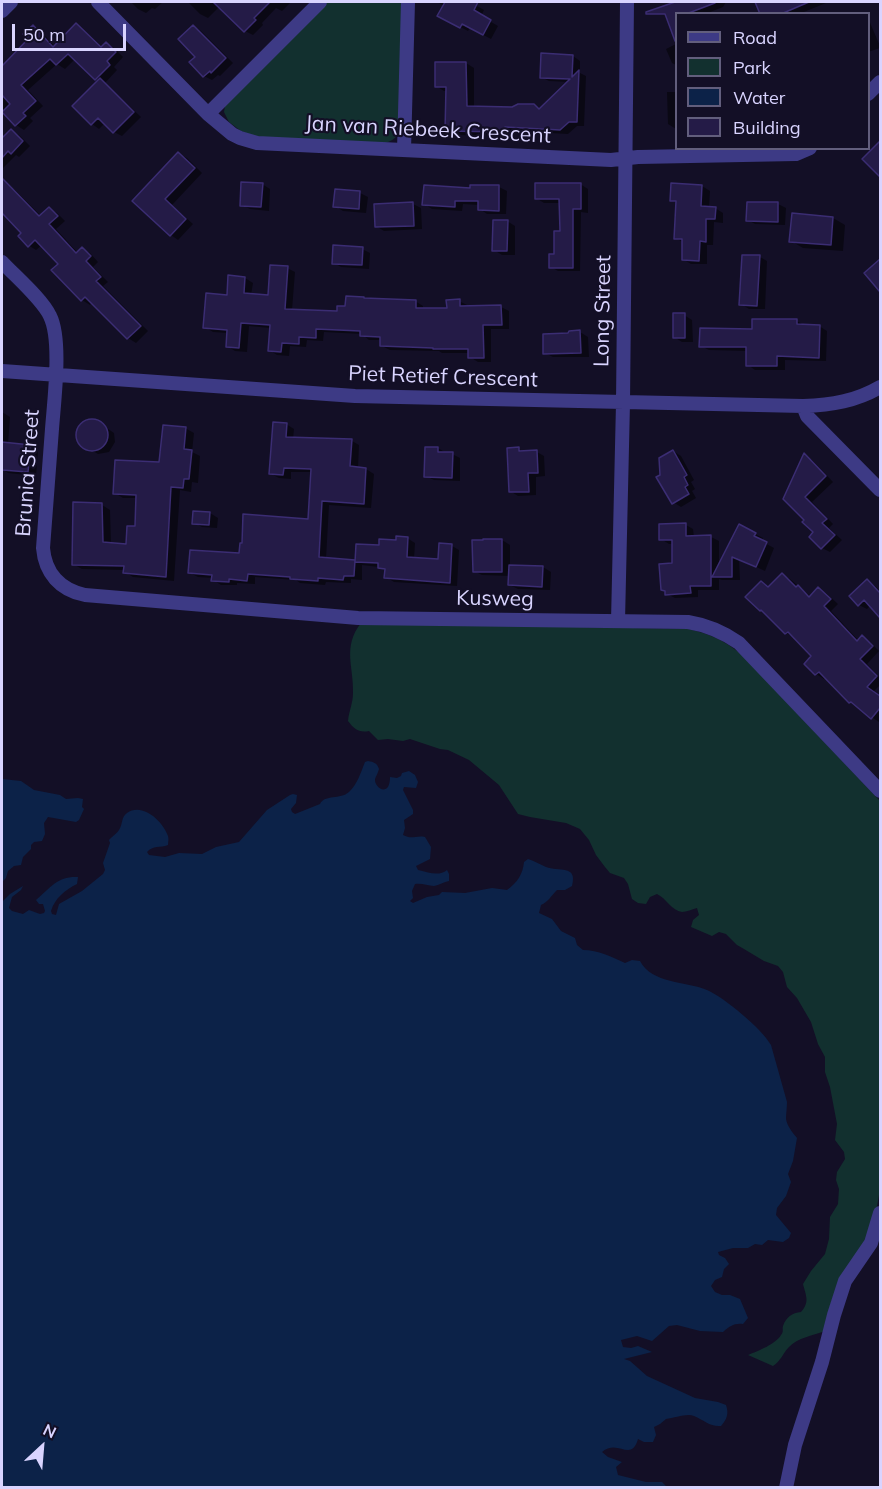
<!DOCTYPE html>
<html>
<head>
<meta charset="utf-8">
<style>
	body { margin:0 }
	#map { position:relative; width:882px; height:1489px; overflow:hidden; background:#130f26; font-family:Mulish,sans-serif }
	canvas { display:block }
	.frame { position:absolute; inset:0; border:3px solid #d9d4ff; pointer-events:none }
	.legend { position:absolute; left:675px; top:12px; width:195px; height:138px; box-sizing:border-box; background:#130f26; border:2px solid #625e7d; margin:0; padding:8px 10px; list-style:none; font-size:18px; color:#d9d4ff }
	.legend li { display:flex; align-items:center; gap:12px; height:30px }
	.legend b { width:30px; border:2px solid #625e7d }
	.north { position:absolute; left:12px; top:1417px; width:60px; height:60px; -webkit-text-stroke:4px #130f26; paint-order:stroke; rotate:26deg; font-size:16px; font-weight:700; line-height:24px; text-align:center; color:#d9d4ff }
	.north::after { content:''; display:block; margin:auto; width:21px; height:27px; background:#d9d4ff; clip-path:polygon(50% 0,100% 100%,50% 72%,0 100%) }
	.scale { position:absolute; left:12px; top:24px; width:114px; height:27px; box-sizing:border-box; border:3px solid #d9d4ff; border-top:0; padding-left:8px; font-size:18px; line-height:21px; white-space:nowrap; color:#d9d4ff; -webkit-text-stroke:4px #130f26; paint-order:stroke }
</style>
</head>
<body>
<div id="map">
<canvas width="882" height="1489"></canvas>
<div class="frame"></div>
<ul class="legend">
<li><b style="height:8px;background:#3d3a85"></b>Road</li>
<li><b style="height:16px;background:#12302f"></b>Park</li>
<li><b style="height:16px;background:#0c2248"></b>Water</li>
<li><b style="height:16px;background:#241b47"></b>Building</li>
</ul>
<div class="north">N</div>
<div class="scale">50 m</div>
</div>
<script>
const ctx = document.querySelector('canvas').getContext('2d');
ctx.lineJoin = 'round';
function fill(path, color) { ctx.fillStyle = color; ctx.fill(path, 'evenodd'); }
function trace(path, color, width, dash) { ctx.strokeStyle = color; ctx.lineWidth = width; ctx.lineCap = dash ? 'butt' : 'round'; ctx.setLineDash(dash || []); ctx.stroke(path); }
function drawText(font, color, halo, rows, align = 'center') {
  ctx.font = font + ' Mulish,sans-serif'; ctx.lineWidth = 4.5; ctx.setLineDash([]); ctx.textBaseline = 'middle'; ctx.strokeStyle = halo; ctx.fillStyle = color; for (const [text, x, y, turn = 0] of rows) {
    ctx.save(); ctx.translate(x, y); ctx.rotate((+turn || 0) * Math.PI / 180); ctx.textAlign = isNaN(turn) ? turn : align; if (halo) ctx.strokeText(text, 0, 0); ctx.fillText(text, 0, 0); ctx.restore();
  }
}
fill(new Path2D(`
	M326,2H404L400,132C396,138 392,141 385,143L261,139L241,131L229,122L224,112L225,106Z
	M361,623L688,629C710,634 724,640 742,655L880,801V1189C877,1207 874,1227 865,1243C859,1254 850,1263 844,1274C835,1288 826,1315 825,1331C814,1335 797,1338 789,1347C783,1353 781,1361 773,1366L748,1355C758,1351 776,1344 781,1335C784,1331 782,1330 783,1326C786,1317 792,1313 801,1312C810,1302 806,1296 803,1284L811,1271L825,1254L829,1239L830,1217L838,1204L839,1189L836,1180L837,1172L845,1159L844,1152L835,1140L837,1124L830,1087L825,1072V1057L818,1044L811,1022L797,998L787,987L783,972L778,966L764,961L744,949L737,945L726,934L719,932L712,936L691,927L693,920L699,915L697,908C693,909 686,912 682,912C672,911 666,898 657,894L650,897L646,904L638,903L632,899L628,884L624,878L610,873L605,867L596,855L589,840L580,829L566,823L530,817L518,814L499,785L469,760L448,750L440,749L410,739L403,741L388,739L378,740L369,731C359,733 354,729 348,721C349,711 353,703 353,693C354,667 342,647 361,623Z`), '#12302f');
fill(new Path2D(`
	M368,761C374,762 377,763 379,769C378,773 376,776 375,779C374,788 390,798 390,777L397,778L401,776L402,773L409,771L415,775L418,782L416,788L404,787L403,790L413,810V814L404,820L405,828L403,835C412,840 416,835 425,837L431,847L430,859L416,866L418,870C427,872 439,877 447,870L449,874V881C444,882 439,885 434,886C428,886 422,883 415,884L412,891L413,898L410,901L413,903L427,897L439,895L442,892L465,893L492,888L507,890C517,883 523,874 524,862L528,859C535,861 539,864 546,867C558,872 578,864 572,886L565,890H557C551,896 548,902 541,905L539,913L552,919L561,931L575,938L577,945L583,950C598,950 612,957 625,963L632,960L640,961C652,984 686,981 707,990C725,998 761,1028 771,1045L787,1102C787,1108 786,1113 786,1119C787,1126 793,1133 797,1138L793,1161L788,1174L791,1182L786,1196L777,1208L776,1215L791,1233L789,1238L783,1242L768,1240L762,1245L755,1244L748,1248H733L718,1252L719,1255L725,1258L729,1264L724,1269L722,1277L715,1280L711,1286L715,1292L722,1295H730L740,1299L748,1318L743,1324C734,1323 730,1326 723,1332L700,1331L677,1325L669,1326L652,1341L637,1336L621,1340L623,1347L631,1348L638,1346L652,1352L624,1359L630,1361L647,1376L695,1398L718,1402L726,1405C729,1414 727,1419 721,1426C710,1427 704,1420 694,1416C687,1413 675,1418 666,1419L660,1424L654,1427L656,1435L653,1442H644L638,1439C631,1463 618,1438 602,1452L608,1457L622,1462L616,1467L618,1475L646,1482H662L667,1487H2V902L10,894L23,886L21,890L12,897L9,908L12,911L23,914L29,910L40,914L44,913L45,911L43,904H39L36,900C51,887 58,876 78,877L77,884C65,890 55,898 51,911L52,914L56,915L59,904L82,891L103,874L105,870L103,863L110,843L109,840C112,837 117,833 119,830C123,824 121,817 127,813C142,802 163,821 168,836C169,839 168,842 168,845C160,848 153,845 147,852L149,855L165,857L179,853L202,854L216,847L239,842L267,810L290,795L293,794L297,795L296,803L291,809L292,812L295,814L320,804C325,794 340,800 349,792C357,785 361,772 365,762Z
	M2,779L21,781L34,790L60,795L66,799L78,798L83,799L82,807L84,809L79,820L76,822L48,817L44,823L45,834L42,841L34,842L31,845V849L23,857L21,865L14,866L8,871L6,878L2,882Z`), '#0c2248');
fill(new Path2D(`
	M131,2H163L155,9L152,8L146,13L138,9Z
	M188,2H291L282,11L276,8L262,23L263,25L253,35L245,31L220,6L208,18L200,14Z
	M437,2H470L484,10L481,16L498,26L491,39L470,28L468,31L447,20L444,6Z
	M679,2H726L723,7L705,14H676V24L669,19L664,7Z
	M757,2H825L826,3L799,14H761Z
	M868,18L880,46V48L868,52Z
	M77,25L84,30L103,47L106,44L114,48L123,57L114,67L117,70L105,83L141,117L122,136L114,132L105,123L99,129L92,124L100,81L75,59L65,69L57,64L28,90L43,106L30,118L33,121L24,130L16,125L4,112L2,115V68L30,39L33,27L41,31L55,47Z
	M194,26L201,31L233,63L220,76L218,75L212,80L204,76L197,57Z
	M676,44V65L672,63L666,49Z
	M573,56L580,61V73L586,76L584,126H577L568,134L513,131L512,136L454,135L446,130L447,91H444L436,86L466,63L474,68V108L512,109L533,105L540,109L569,82L549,81L541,77Z
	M667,92H676V129L668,124Z
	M11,131L19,135L30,146L19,157L16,155L3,168L2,140Z
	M179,154L187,158L202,173L172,205L193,224L178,240L171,235L134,201Z
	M262,184L270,189L269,211L250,209L242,205Z
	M580,184L588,189V213L581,212L580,271H558L551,267L556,256L561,232V203H544L536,198Z
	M673,185L702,186L710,191L709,208H715L723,213V223L714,222L713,245H707V264H691L683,259L684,243L676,238L677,203L672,200Z
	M7,186L15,190L41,216L49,209L57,213L65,221L56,229L78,253L82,249L90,253L98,262L93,267L108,282L103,286L148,331L136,343L128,338L92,302L90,305L82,300L60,264L42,245L36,250L28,245L24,233L2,211V192Z
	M499,187L507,191L506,214H487L480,209L479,205L463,204L462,211L432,209L424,204Z
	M336,191L360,193L368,197L366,213L343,211L335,206Z
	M413,204L421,208L422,229L384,231L376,226Z
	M778,204L786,208L785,225L755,224L748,220Z
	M793,215L833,218L845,225L843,251L803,248L791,241Z
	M507,221L515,226V255H502L494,250Z
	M362,249L370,253L369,269L341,267L334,263Z
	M760,257L767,261L765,309H749L741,304Z
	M287,268L295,272L292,310L338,312L415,301L423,306V310L448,309L459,301L467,305V308L501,307L509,311V329H491V362H478L470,357V353H442L439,351L390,350L382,346V340H369L362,334L324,332L323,341L307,340L306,347L290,346L289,356L277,355L269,350L271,328L249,326L247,352L235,351L227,346L228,333L213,332L205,327L228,296L245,278L253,283L251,295L269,297Z
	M684,315L692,320L693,342H682L674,337Z
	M797,321L805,326H819L827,331L826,361L785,360V370H755L748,365V351L709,350L701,346L754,330Z
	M570,332H580L588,337L589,357H553L545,353L570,335Z
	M2,412L10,417L8,444L30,446L38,451L36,476L8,473L2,469Z
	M88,421L98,422L114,433L115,442L109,452L98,454L81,444L79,440L78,430L84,423Z
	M286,424L294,429L293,439L352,441L359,445L358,468L366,469L374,474L371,508L329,505L326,559L356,563L357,546L380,547L407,538L415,543L414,559L439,561L452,546L459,550L457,586L394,582L386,577V571L379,567L362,565V580L351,579V583L326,582L325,585L300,583L296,580L255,577V584L237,583V585H221L213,580V578L198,577L190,573L241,554L310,520L312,472H291V479L279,478L271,474Z
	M185,428L194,433L192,452L200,456L198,483L192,482L191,492L180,490L174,581L133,577L125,572V570L82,569L73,564L102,505L110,510L111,544L127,546L137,528L138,498H123L115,493L161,464Z
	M438,448L446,453L452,454L460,458V481L434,480L426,476Z
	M519,449L525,452H537L544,456L545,476L536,477V495L518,496L510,491Z
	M673,451L681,456L694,480L691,482L695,489L692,491L696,498L681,507L673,502L662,475Z
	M804,455L812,460L833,482L812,502L833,524L829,528L842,540L830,552L822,548L815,532L785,499Z
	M210,513L218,518L217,528L202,527L194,523Z
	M686,525L693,529L694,537H711L719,541V567L755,534L763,538L761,541L774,548L765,571L739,559L740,580H722L719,579V590H698V597L675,598L667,594L674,564V544H669L661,539Z
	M485,540H502L510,545V566L543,567L551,572L550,590L518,589L510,585V576L482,575L474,571Z
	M782,575L790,579L811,597L818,589L826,593L838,604L831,611L859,641L863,637L870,642L879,651L867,664L880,678V685L873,692L880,697L879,722L850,702L826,677L824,679L816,674L813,656L794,637L786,633L761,583L770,587Z
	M867,581L875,586L880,591V616L871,605L867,609L859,605Z`), '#0007');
const building = new Path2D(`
	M213,2H270L254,18L256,20L244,32Z
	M445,2H478L474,10L491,20L483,35L462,24L460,28L437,16Z
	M675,2H715V3L686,14H676V40L675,41L665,14H646V12Z
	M755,2H809L781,14H760Z
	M76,23L101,47L106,42L116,52L107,61L110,65L95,80L68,54L56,65L50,59L21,85L36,101L23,113L26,116L15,126L2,112L10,104L2,95V66L28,39L23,34L33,25L53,47Z
	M193,25L226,58L211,73L210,71L203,77L189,62L195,57L178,39Z
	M541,53L573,55L572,77L579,70L577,122H569L560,130L505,127V132L445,131L446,87H435V62H466L467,106L512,107L518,104H534L539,109L570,79L540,78Z
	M100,78L134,112L113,133L98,118L91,125L72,106Z
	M11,129L23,141L11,154L8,151L2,158V138Z
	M880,141V177L862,159Z
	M178,152L195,168L165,199L186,219L170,236L132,201Z
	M2,178L39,216L49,207L58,216L49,224L76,253L82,247L91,256L86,261L101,277L96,281L141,326L127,339L85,297L81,301L51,270L58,264L35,240L28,247L18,236L21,233L2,213Z
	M241,182L263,183L261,207L240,206Z
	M535,183H581V209H573V268H549V254H554V231H560L559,199H535Z
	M671,183L702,185L701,206L716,207L715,219H706V242L700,241L699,261L682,260V239H674L676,201H670Z
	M424,185L470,188V185H499V211L478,210V201H455V207L422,205Z
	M335,189L360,191L359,209L333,207Z
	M413,202L414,226L375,227L374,204Z
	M747,202H778V222L746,221Z
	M792,213L833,217L831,245L789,242Z
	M493,220H508L507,251H492Z
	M333,245L363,247L362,265L332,264Z
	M742,255H760L757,306L739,305Z
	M880,259V292L864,273Z
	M270,265L288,266L285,309L337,311V306H345L346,296L364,297V298L416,300V308H447L446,300L460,299V306L501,305L502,325H483L484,358H468V349H433V348L380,346V337L360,336V331L316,329V338L299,337V344L282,343L281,352L268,351L270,325L241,323L239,348L226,347L227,330L203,328L206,293L227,295L228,275L245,277L244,293L268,295Z
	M673,313H685V338H673Z
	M752,319H797V324L820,325L819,358L777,356V366H746V347H699L700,328L752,329Z
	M580,330L581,353L543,354V334L568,333L569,331Z
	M76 435a16 16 0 1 1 32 0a16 16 0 1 1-32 0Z
	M273,422L287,423L286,437L352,439L350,466L366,468L364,504L322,501L319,557L355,560L354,576H344L343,580L318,578V581L290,579V577L248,574L247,581L229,579V582L211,581L212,575L188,573L190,550L239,553L240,543H242L243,514L308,519L311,469L284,468L283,475L269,474Z
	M163,425L186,427L184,449L192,450L189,479H184L183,488L171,487L166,577L123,573L124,566L72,565L73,502L102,503L103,542L126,544L127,526H135L136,495L113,494L115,460L159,462Z
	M2,442L31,445L28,472L2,470Z
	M425,447H438V452H453L452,478L424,477Z
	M519,447V451L537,450L538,473H528L529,492H509L507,448Z
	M673,450L687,475L684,477L688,485L685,487L689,494L672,504L656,477L660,475L659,458Z
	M804,453L826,476L805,497L827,519L822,523L835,535L821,549L809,537L813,532L802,522L804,520L783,499Z
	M193,511L210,512L209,525L192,524Z
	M686,523V536L711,535V586H690L691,593L665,595V591L661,590L659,564L672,563V540H659V524Z
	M739,524L756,533L754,536L767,542L756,567L732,557V577H712Z
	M396,536L408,537L407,557L438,559L439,543L452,544L450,583L384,578L385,569L378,568V563L355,562L356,544L379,545V539L396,540Z
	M483,539H502V572H473L472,540H483Z
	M509,565L543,566L542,587L508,585Z
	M782,573L796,587L798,585L809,597L818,587L831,599L824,606L857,641L862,635L873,646L860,659L877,676L867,687L880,696V708L871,719L851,702L849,703L819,672L815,675L804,664L811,656L788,632L785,634L761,610L760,611L745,597L761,581L768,587Z
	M867,579L880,593V618L864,600L858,606L849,596Z`);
fill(building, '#241b47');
trace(building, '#3b2d73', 1.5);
trace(new Path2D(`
	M98,2L208,114L232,134L240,138L257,143L611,160L638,157L796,154L810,148
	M2,11L11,2
	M868,94L880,82
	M208,114L320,2
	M404,150L408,2
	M2,262C15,276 42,299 50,316C62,340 54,401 52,429C49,469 46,508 43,548C45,573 60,590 85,595L358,618L688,622C707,625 723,632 739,643L880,791
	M2,371L355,396L803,406C832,405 856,401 880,387
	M803,406L807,416L880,490
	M618,621L623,403L627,2
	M786,1488L795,1445L822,1362L834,1315L845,1281L871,1243L880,1213`), '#3d3a85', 14);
drawText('21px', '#d9d4ff', '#130f26', [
	["Jan van Riebeek Crescent",428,130,3],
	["Long Street",603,311,-89],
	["Piet Retief Crescent",443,377,2],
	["Brunia Street",28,473,-86],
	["Kusweg",495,599,1]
]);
</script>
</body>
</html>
